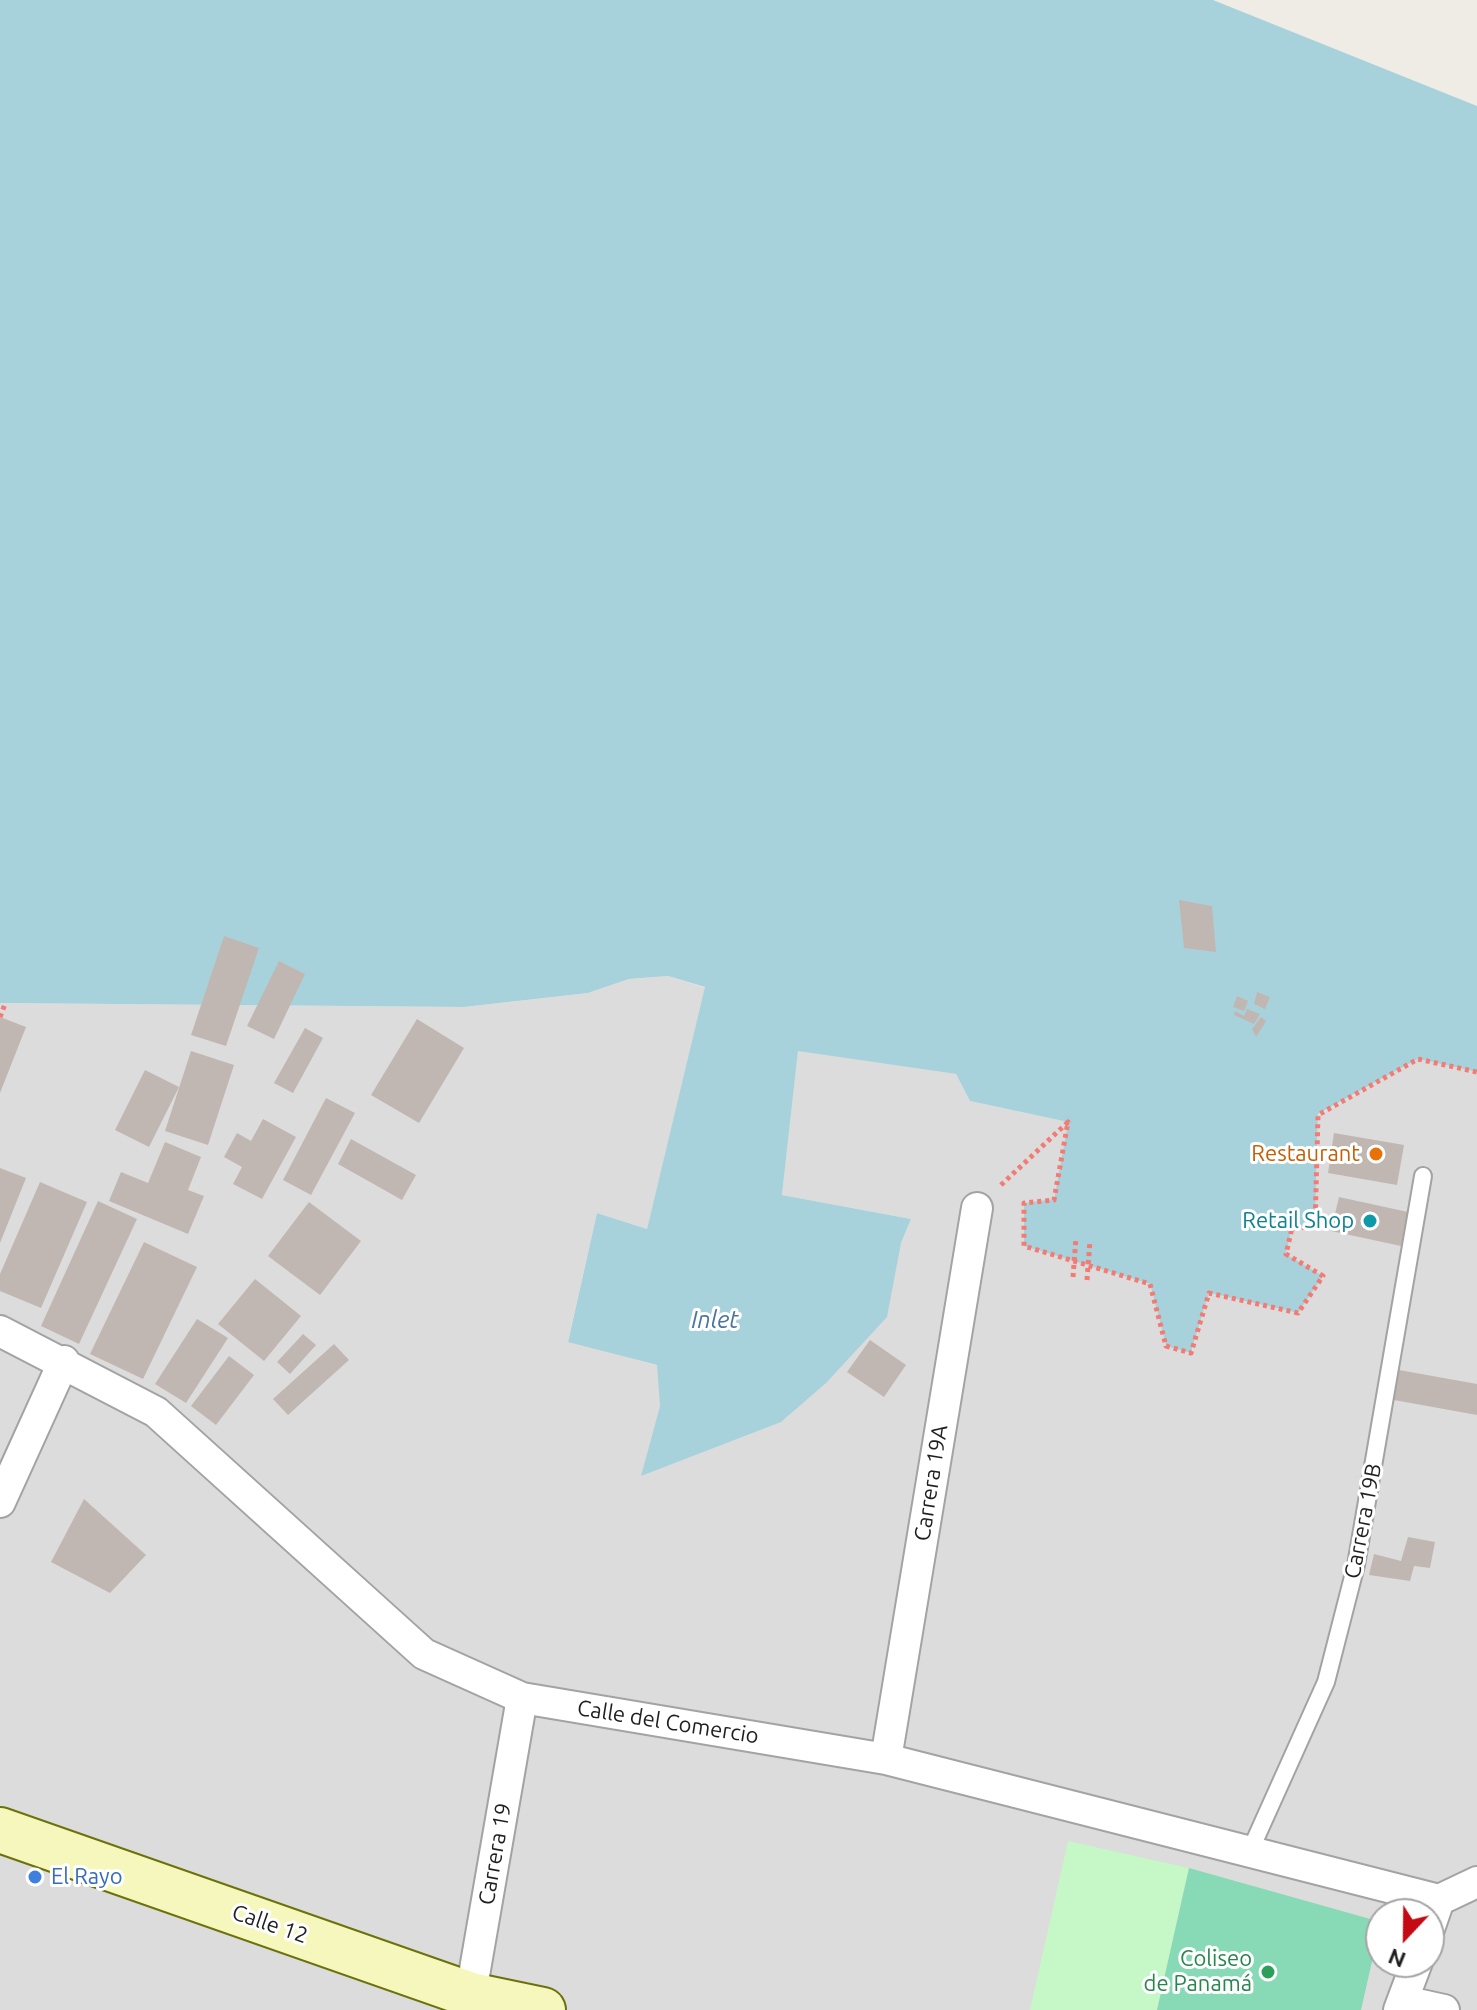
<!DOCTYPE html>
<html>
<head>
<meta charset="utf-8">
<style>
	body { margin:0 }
	#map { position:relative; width:1477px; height:2010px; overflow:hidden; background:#efece6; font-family:Ubuntu,sans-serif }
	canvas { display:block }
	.north { position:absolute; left:1365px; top:1898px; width:80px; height:80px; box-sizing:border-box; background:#fff; border:2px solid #a5a5a5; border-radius:50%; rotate:202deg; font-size:22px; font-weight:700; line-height:32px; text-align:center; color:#1f1f1f }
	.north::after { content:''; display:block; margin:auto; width:28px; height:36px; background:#c40a12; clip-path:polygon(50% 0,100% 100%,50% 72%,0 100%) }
</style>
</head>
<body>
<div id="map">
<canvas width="1477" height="2010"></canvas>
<div class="north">N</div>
</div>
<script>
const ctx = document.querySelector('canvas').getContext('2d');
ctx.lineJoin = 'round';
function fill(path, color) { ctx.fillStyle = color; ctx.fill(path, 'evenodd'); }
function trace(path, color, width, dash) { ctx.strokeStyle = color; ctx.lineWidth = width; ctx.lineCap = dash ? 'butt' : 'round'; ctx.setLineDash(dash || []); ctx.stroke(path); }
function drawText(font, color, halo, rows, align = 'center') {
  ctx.font = font + ' Ubuntu,sans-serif'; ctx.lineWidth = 6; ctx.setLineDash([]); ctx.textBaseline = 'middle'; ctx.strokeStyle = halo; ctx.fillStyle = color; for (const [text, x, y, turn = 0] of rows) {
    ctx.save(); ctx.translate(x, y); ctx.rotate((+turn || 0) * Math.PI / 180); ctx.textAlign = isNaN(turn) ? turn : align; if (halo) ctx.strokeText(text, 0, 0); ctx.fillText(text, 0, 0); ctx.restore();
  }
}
fill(new Path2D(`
	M668,976L706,988L647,1229L597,1213L568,1341L670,1369L642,1476L901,1243L911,1219L782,1195L798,1050L956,1074L970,1101L1068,1122L1054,1200L1024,1245L1150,1284L1166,1346L1192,1352L1209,1293L1297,1313L1322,1277L1286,1254L1292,1228L1315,1226L1318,1115L1418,1059L1477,1072V2010H0V1003L464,1007L588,993L629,979ZM1381,1914H1429V1962H1381Z`), '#dddcdc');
fill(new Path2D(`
	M1068,1841L1189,1868L1157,2010H1030Z`), '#c5f7c7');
fill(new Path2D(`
	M1189,1868L1381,1922L1361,2010H1157Z`), '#88dab7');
fill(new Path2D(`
	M0,0H1213L1477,106V1072L1418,1059L1318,1114L1315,1227L1292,1228L1286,1254L1323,1276L1298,1313L1209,1293L1191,1353L1166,1346L1150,1284L1024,1246V1203L1054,1199L1068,1122L970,1101L956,1074L798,1051L782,1195L911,1219L901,1243L887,1317L826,1383L781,1422L641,1476L660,1406L657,1365L568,1342L597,1213L647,1229L705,987L668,976L629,979L588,993L464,1007L0,1003Z`), '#a8d2db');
fill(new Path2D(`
	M1179,900L1212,906L1216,952L1184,948Z
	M224,936L259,948L226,1046L191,1035Z
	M279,961L305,974L274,1039L247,1026Z
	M1257,992L1270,997L1265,1009L1254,1004Z
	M1237,996L1248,1001L1244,1011L1233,1007Z
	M1247,1009L1260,1014L1254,1024L1234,1015L1235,1011L1244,1016Z
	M0,1017L26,1027L0,1093Z
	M1261,1017L1266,1021L1256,1037L1252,1029Z
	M417,1019L464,1048L419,1123L371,1095Z
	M305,1028L323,1038L293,1093L274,1083Z
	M191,1051L234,1065L208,1145L165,1131Z
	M145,1070L179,1087L149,1147L115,1130Z
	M326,1098L355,1113L311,1195L283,1180Z
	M263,1119L296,1137L262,1199L233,1184L242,1167L224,1157L237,1133L251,1141Z
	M1334,1133L1404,1145L1397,1185L1328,1173Z
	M351,1139L416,1175L402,1200L338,1164Z
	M165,1142L201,1157L188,1190L204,1196L188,1234L109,1201L121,1172L148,1183Z
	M0,1168L26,1178L0,1243Z
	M40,1182L87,1202L41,1308L0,1291V1274Z
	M1339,1197L1408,1212L1401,1246L1331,1231Z
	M98,1201L137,1219L79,1344L41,1326Z
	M309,1202L361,1241L320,1295L268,1256Z
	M144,1242L197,1267L143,1379L90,1354Z
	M255,1279L301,1316L264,1361L218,1324Z
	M197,1319L228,1338L186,1403L155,1384Z
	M303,1334L316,1345L290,1374L277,1362Z
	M870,1340L906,1365L884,1397L847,1372Z
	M334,1344L349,1360L288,1415L273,1399Z
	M229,1356L254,1375L216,1425L191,1406Z
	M1388,1368L1477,1384V1415L1383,1398Z
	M84,1499L146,1555L110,1593L51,1562Z
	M1408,1537L1435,1542L1430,1568L1414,1566L1410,1581L1369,1575L1374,1554L1401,1561Z`), '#c0b7b2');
const service = new Path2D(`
	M1250,1851L1326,1682L1356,1565L1423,1176`);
const minor = new Path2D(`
	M0,1331L156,1412L424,1654L522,1698L886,1759L1439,1900
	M0,1502L64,1361
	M886,1759L977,1208
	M1439,1900L1477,1882
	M1429,1929L1439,1900
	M1403,2001L1444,2010
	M468,2010L522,1698
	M1399,2010L1417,1962`);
const secondary = new Path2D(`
	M0,1830L471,1995L543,2010`);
trace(service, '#a3a3a3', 20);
trace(minor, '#a3a3a3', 34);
trace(secondary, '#6b720a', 48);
trace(new Path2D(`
	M0,1017L5,1004
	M1001,1185L1068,1122L1054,1200L1024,1203V1246L1150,1284L1166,1346L1191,1353L1209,1293L1298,1313L1323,1276L1286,1254L1292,1228L1315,1227L1318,1115L1418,1059L1477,1072
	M1073,1277L1076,1238
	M1087,1280L1090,1241`), '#f37b73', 5, [4, 4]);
trace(service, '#fff', 16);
trace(minor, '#fff', 30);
trace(secondary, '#f6f7bd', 44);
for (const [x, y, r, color] of [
	[1376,1154,8,"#e8710a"],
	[1370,1221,8,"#0f9aa8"],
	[35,1877,8,"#3f7fe0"],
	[1268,1972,8,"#2e9e5b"]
]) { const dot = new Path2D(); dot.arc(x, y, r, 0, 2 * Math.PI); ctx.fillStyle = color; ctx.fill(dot); trace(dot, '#fff', 3); }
drawText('22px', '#c56008', '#fff', [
	["Restaurant",1360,1154]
], 'right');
drawText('22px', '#0d838f', '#fff', [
	["Retail Shop",1354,1221]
], 'right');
drawText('22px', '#1f1f1f', '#fff', [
	["Carrera 19A",931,1483,-81],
	["Carrera 19B",1363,1521,-79],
	["Calle del Comercio",668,1722,9],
	["Carrera 19",495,1854,-80],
	["Calle 12",270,1924,19]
]);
drawText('22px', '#366cbe', '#fff', [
	["El Rayo",51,1877]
], 'left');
drawText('22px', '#27864d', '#fff', [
	["Coliseo",1252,1959],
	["de Panamá",1252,1984]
], 'right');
drawText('italic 24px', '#4a769c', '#fff', [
	["Inlet",715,1320]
]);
</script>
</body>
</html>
